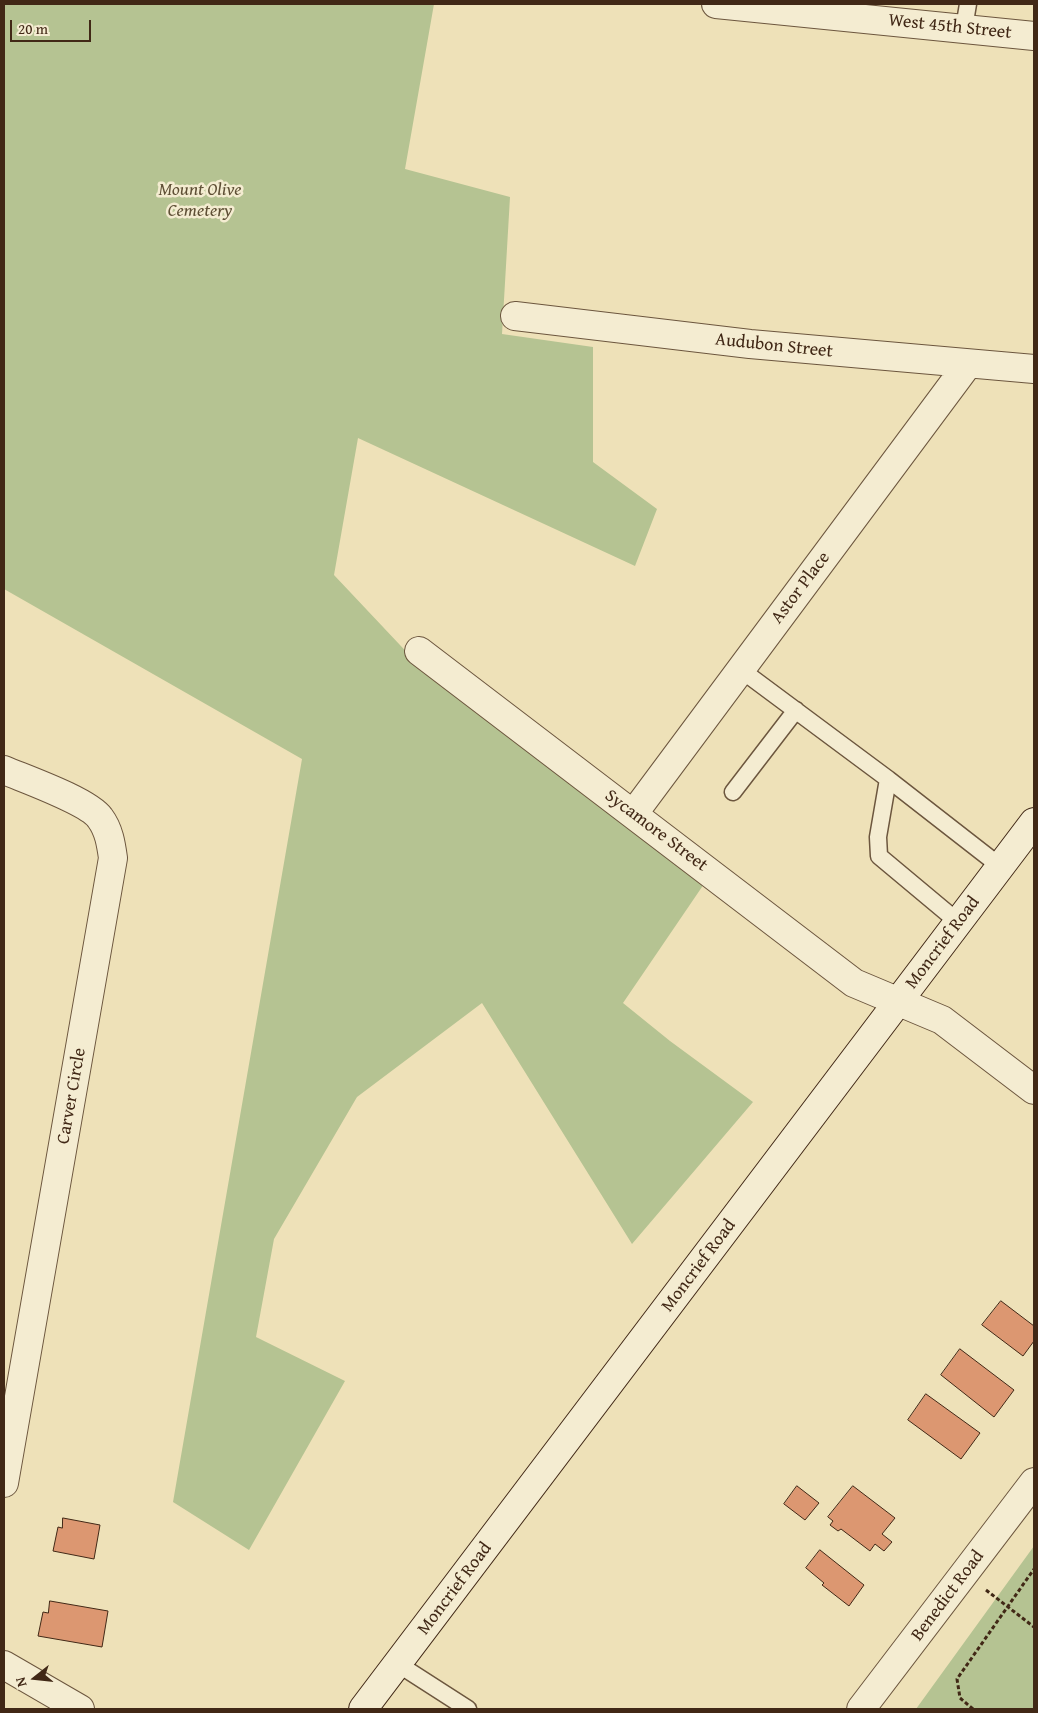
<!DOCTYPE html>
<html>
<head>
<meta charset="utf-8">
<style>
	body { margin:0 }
	#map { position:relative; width:1038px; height:1713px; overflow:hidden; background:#eee1b8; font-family:"Gentium Book Plus",serif }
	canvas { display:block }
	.frame { position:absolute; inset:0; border:5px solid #412816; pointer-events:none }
	.north { position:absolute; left:10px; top:1653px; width:50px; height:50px; -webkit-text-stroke:4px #f4ecd1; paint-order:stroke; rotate:254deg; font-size:14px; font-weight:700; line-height:20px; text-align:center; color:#412816 }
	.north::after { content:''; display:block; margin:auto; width:18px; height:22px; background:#412816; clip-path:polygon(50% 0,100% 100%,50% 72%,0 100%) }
	.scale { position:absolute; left:10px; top:20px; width:81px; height:22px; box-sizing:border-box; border:2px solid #412816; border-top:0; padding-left:6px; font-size:15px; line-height:18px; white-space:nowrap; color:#412816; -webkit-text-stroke:4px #f4ecd1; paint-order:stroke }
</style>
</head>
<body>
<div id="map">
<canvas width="1038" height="1713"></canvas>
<div class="frame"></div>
<div class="north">N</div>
<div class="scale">20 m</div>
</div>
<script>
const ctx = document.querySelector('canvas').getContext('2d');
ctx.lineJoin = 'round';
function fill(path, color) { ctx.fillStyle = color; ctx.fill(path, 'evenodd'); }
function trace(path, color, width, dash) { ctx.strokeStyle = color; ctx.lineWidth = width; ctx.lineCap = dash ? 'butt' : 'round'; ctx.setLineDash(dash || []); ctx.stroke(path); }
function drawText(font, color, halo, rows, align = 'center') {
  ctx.font = font + ' "Gentium Book Plus",serif'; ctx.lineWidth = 5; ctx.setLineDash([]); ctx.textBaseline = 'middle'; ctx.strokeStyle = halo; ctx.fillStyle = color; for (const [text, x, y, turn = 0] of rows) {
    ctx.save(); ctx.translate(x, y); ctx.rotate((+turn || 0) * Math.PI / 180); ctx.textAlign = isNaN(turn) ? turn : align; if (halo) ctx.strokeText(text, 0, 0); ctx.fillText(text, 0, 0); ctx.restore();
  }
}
fill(new Path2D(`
	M4,4H434L405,169L510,197L502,334L593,347V462L657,509L635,566L358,438L334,575L416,662L704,884L623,1003L670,1041L753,1102L632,1244L482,1003L357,1097L274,1239L256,1337L345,1381L249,1550L173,1502L302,759L4,589Z
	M1034,1546V1709H916Z`), '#b5c392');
const building = new Path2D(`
	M1001,1301L1034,1326V1341L1023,1356L982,1325Z
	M960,1349L1014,1390L994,1417L941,1375Z
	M926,1394L980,1433L961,1459L908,1420Z
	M797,1486L819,1503L805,1520L784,1504Z
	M853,1486L895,1518L882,1534L892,1542L884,1551L875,1544L870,1551L841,1529L838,1531L830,1525L833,1521L828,1517Z
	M63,1518L100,1525L94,1559L53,1551L58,1527L62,1528Z
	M820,1550L864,1585L849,1606L822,1585L824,1583L806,1568Z
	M50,1601L108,1611L102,1647L38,1636L43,1612L48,1613Z`);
fill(building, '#dc9771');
trace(building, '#412816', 1);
const service = new Path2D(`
	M964,28L968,4
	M740,669L888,779L878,837L879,856L958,922
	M888,779L1001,867
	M733,792L796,710
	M398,1664L468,1709`);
const minor = new Path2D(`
	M716,4L1034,36
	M515,316L750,344L1034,369
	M419,651L854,983L942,1020L1034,1090
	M4,770C25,779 88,801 100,818C109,830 111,844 113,858L4,1483
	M634,813L968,364
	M4,1665L80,1709
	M861,1709L1034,1482`);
const secondary = new Path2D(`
	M363,1709L1034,822`);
trace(service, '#6c563e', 19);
trace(minor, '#6c563e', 30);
trace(secondary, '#412816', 30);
trace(new Path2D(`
	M986,1590L1034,1627
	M973,1709L960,1698L957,1679L1034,1569`), '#412816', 3, [4, 2.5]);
trace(service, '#f4ecd1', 16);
trace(minor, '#f4ecd1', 28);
trace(secondary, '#f4ecd1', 28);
drawText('18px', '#412816', '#f4ecd1', [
	["West 45th Street",950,27,6],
	["Audubon Street",774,346,6],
	["Astor Place",801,588,-53],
	["Sycamore Street",656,831,37],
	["Moncrief Road",943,943,-53],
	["Carver Circle",72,1096,-80],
	["Moncrief Road",699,1266,-53],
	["Moncrief Road",455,1589,-53],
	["Benedict Road",948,1596,-53]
]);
drawText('italic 18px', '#5e4f35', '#f4ecd1', [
	["Mount Olive",200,190],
	["Cemetery",200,211]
]);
</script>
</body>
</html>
